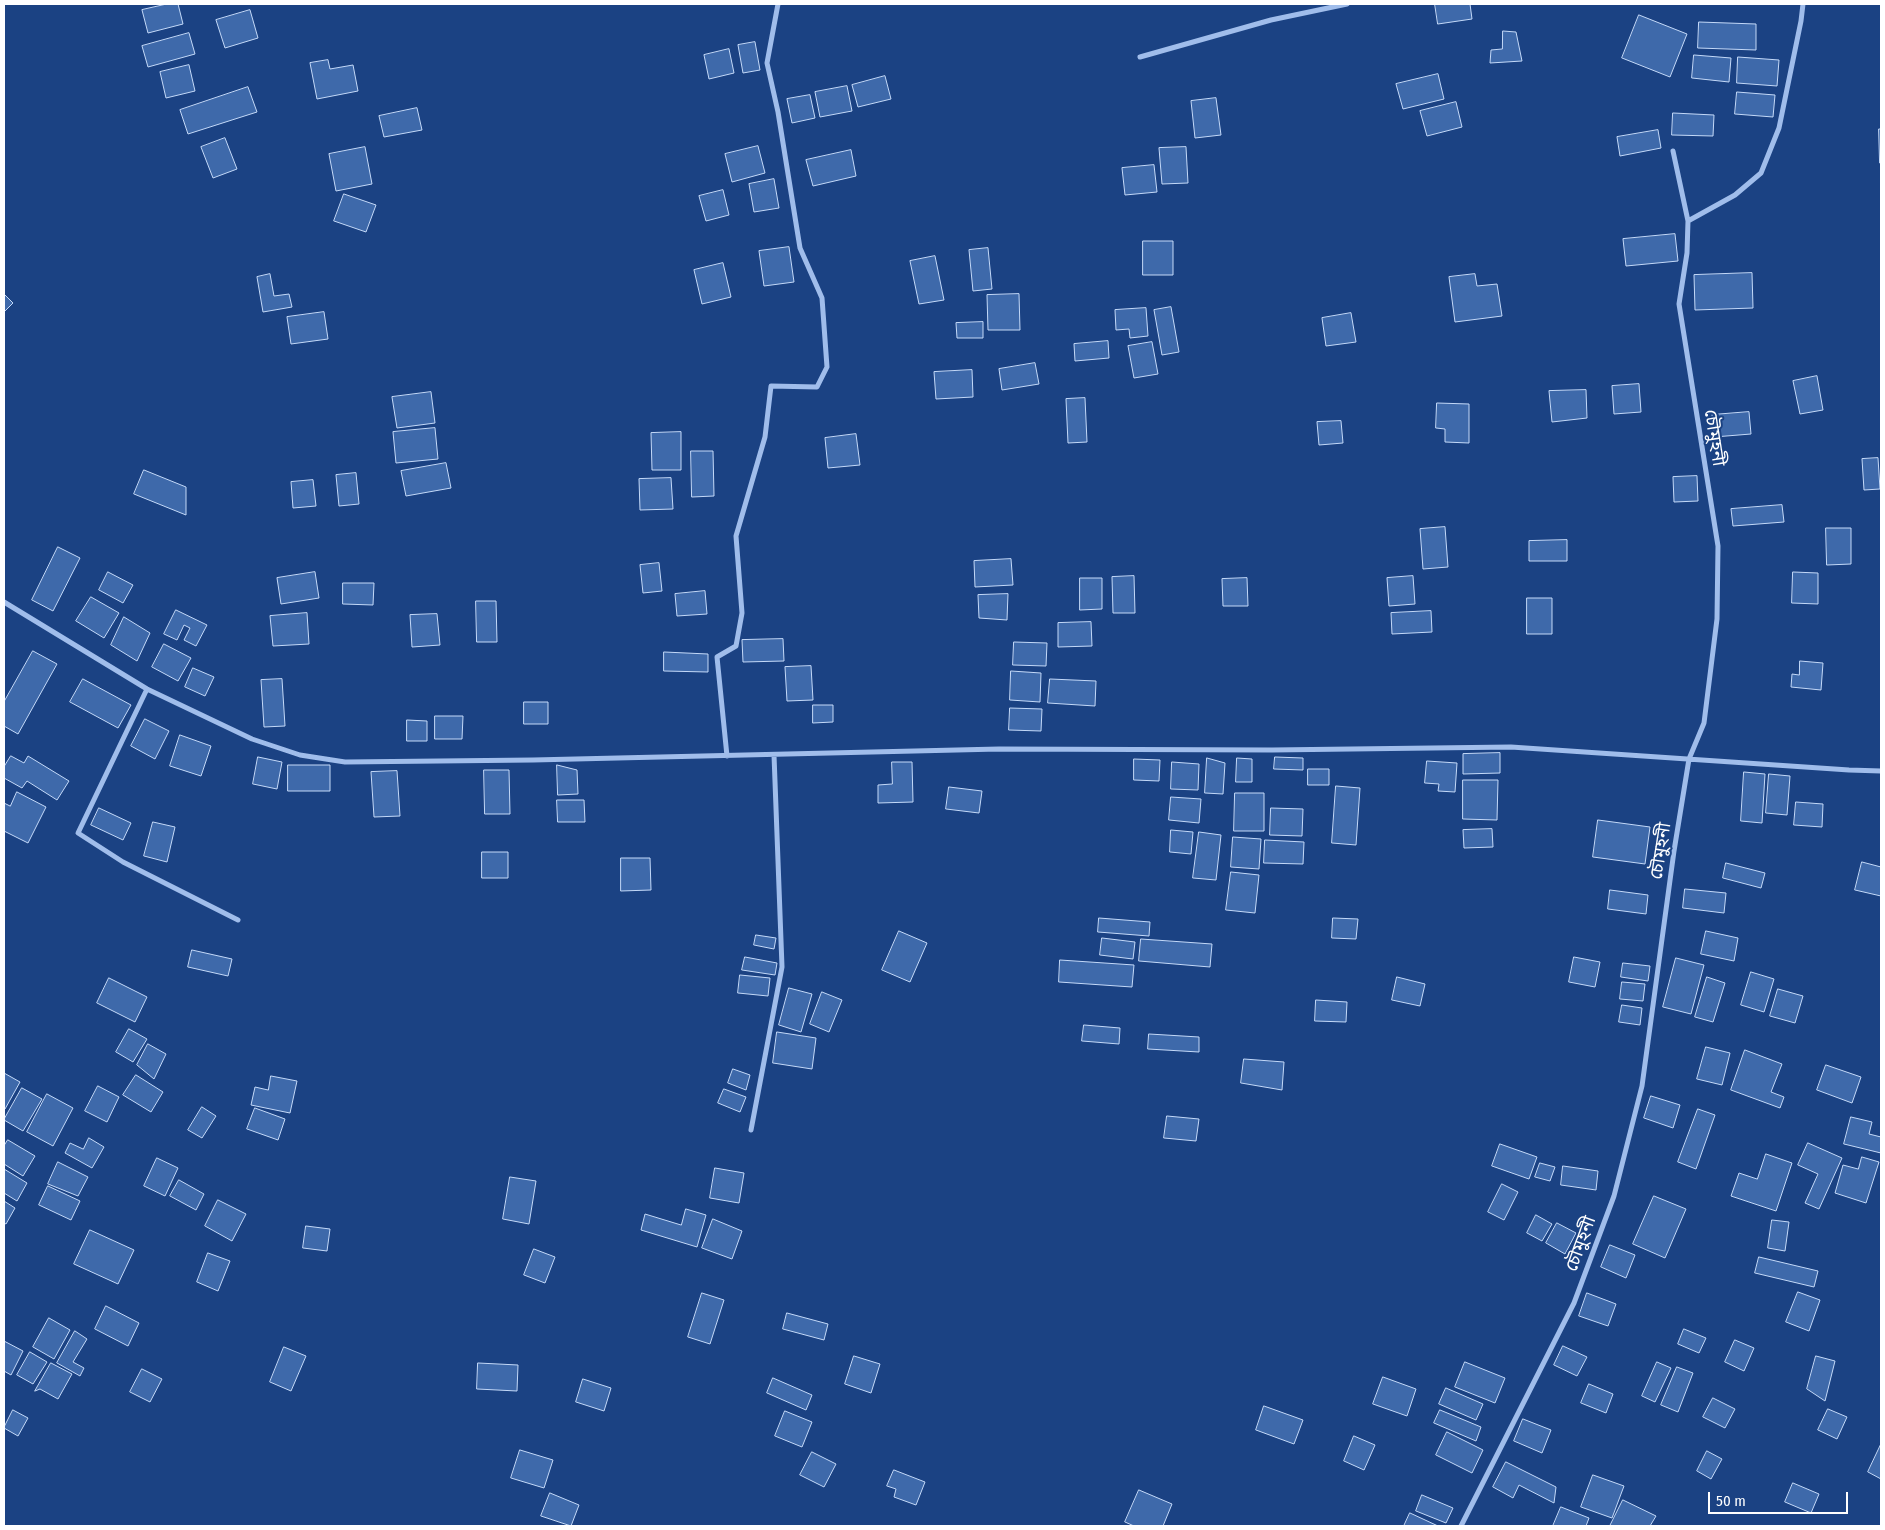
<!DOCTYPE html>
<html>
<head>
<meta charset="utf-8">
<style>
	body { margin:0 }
	#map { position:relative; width:1885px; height:1530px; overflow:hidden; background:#1b4283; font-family:"Fira Sans Condensed",sans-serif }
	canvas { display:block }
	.frame { position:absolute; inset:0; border:5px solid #fff; pointer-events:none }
	.scale { position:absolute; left:1708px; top:1492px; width:140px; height:22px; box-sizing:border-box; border:2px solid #fff; border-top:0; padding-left:6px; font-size:15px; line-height:18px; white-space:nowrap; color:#fff; -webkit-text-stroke:4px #1b4283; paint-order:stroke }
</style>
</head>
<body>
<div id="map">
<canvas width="1885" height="1530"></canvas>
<div class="frame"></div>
<div class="scale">50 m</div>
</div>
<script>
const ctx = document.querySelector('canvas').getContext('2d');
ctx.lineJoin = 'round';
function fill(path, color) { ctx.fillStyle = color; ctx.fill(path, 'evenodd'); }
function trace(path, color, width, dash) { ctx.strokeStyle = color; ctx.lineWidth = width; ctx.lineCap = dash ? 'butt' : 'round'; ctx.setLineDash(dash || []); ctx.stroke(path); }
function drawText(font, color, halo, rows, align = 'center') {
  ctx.font = font + ' "Fira Sans Condensed","Noto Sans Bengali",sans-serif'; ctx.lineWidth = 4; ctx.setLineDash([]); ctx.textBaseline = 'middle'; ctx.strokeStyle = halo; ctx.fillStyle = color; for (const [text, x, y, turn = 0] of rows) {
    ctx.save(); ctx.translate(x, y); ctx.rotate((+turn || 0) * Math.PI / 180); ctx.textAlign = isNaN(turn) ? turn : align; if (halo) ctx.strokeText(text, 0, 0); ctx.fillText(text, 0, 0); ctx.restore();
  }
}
const building = new Path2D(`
	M167,4H178L183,24L148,33L142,10Z
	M1435,4H1470L1472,19L1438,24Z
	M250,10L258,38L225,48L216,20Z
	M1639,15L1687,34L1670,77L1622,58Z
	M1699,22L1756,24V50L1698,48Z
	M1503,31L1516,32L1522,61L1490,63L1491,50L1502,49Z
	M189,33L195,54L148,67L142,46Z
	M755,42L760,70L743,73L738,45Z
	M729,49L734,73L709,79L704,55Z
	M1694,55L1731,58L1729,82L1692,78Z
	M1738,57L1779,60L1777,86L1737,83Z
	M328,60L330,69L353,65L358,91L317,99L310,63Z
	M189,65L195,91L166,98L160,72Z
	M1438,74L1444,99L1403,109L1396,84Z
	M885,76L891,99L858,107L852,85Z
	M847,86L852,111L820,117L815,92Z
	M248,87L257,112L188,134L180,110Z
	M1737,92L1775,95L1773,117L1735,114Z
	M810,95L815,118L792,123L787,99Z
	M1216,98L1221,135L1195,138L1191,101Z
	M1456,102L1462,127L1427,136L1420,111Z
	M417,108L422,130L384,137L379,116Z
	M1673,113L1714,115L1713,136L1672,135Z
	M1879,129H1881V163H1880Z
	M1658,130L1661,148L1620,156L1617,137Z
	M225,138L237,169L213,178L201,147Z
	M758,146L765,173L732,182L725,154Z
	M365,147L372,184L336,191L329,154Z
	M1186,147L1188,183L1162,184L1159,148Z
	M851,150L856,176L813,186L806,160Z
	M1154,165L1157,192L1125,195L1122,168Z
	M774,179L779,208L754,212L749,184Z
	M723,190L729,215L706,221L699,196Z
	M344,194L376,205L366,232L334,221Z
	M1675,234L1678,261L1626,266L1623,239Z
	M1143,241H1173V275H1143Z
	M789,247L794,282L764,286L759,251Z
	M988,248L992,289L973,291L969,250Z
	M935,256L944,300L919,304L910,261Z
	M723,263L731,297L702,304L694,270Z
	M1752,273L1753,308L1695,310L1694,275Z
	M270,274L274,296L289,294L292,307L263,312L257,277Z
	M1475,274L1477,286L1497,284L1502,316L1455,322L1449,277Z
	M4,294L13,303L4,312Z
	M1019,294L1020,330H988L987,295Z
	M1171,307L1179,352L1162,355L1154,310Z
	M1146,308L1148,336L1130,338L1129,329L1116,330L1115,310Z
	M324,312L328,339L291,344L287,317Z
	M1351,313L1356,342L1326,346L1322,318Z
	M983,322V338H957L956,323Z
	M1108,341L1109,358L1075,361L1074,344Z
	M1152,342L1158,374L1134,378L1128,346Z
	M1035,363L1039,384L1002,390L999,369Z
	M972,370L973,397L936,399L934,372Z
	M1817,376L1823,410L1800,414L1793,381Z
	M1639,384L1641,412L1614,414L1612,386Z
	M1586,390L1587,418L1552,422L1549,391Z
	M431,392L435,423L397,428L392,397Z
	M1085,398L1087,442L1068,443L1066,399Z
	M1437,403L1469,404V443L1445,442V429L1436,428Z
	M1749,412L1751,434L1714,437L1712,415Z
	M1341,421L1343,443L1319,445L1317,422Z
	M435,428L438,459L396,463L393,432Z
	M681,432V470H652L651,433Z
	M856,434L860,465L828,468L825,438Z
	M691,451H713L714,496L692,497Z
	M1878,458L1880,489L1864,490L1862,459Z
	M446,463L451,488L406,496L401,471Z
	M144,470L186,487V515L134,494Z
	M356,473L359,504L339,506L336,475Z
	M1697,476L1698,501L1674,502L1673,477Z
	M671,478L673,509L640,510L639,479Z
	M313,480L316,506L293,508L291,482Z
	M1782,505L1784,522L1733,526L1731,509Z
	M1445,527L1448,567L1423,569L1420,529Z
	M1826,528H1851V564L1827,565Z
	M1567,540V561H1529V541Z
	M58,547L80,558L53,611L32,600Z
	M1011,559L1013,585L975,587L974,561Z
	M659,563L662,591L643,593L640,565Z
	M108,572L133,585L123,603L99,590Z
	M315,572L319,598L281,604L277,578Z
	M1793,572L1818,573V604L1792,603Z
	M1134,576L1135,613H1113L1112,577Z
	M1413,576L1415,604L1389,606L1387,578Z
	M1080,578H1102V609L1080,610Z
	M1247,578L1248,606H1223L1222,579Z
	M343,583H374L373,605L343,604Z
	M705,591L707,614L677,616L675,594Z
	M1008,594L1007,620L979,618L978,595Z
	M91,597L119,613L104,638L76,621Z
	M1527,598H1552V634H1527Z
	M476,601H496L497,642H477Z
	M176,610L207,625L196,646L184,640L190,628L184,625L177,640L164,634Z
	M1431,611L1432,632L1392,634L1391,613Z
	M307,613L309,644L273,646L270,616Z
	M437,614L440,645L412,647L410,615Z
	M124,617L150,633L137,661L111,645Z
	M1091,622L1092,646L1058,647V623Z
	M783,639L784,661L743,662L742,640Z
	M1014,642L1047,643L1046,666L1013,665Z
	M164,644L191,658L178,681L152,667Z
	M33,651L57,664L18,734L4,726V702Z
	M664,652L708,654V672L664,671Z
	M1800,661L1823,663L1821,690L1791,687L1792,674L1799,675Z
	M811,666L813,700L787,701L785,667Z
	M193,668L214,677L205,696L185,687Z
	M1011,671L1041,673L1040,702L1010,700Z
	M83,679L131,705L118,728L70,702Z
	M282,679L285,726L264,727L261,680Z
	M1050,679L1096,681L1095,706L1048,703Z
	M524,702H548V724H524Z
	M813,705H833V722L813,723Z
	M1010,708L1042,709L1041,731L1009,730Z
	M435,716H463L462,739H435Z
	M145,719L169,731L155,759L131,746Z
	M407,720L427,721V741H407Z
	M180,735L211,746L201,776L170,766Z
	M1500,753V773L1463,774V754Z
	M11,756L24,763L28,756L69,781L57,800L27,781L22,788L4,778V767Z
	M258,757L282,762L277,789L253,784Z
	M1275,757L1303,758V770L1274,769Z
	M1207,758L1225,763L1223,794L1205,793Z
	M1237,758L1252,759V782H1236Z
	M1134,759L1160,760L1159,781L1134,780Z
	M1427,761L1457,763L1455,792L1438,791L1439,784L1425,783Z
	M892,762H912L913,802L878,803V785L892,784Z
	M1172,762L1199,764L1198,790L1171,789Z
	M288,765H330V791H288Z
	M557,765L577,770L578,794L558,795Z
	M1308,769H1329V785H1308Z
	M484,770H509L510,814H485Z
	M397,771L400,816L374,817L371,772Z
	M1744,772L1765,774L1762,823L1741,821Z
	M1769,774L1790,776L1787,815L1766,813Z
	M1463,780H1498L1497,820L1463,819Z
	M1336,786L1360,788L1356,845L1332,843Z
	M949,787L982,791L979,813L946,809Z
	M17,792L46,807L28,843L4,831V803L10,806Z
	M1235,793H1264V831H1234Z
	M1171,797L1201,799L1199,823L1169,820Z
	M557,800H584L585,822H558Z
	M1796,802L1823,804L1822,827L1794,825Z
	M99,808L131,823L123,840L91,825Z
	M1271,808L1303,809L1302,836L1270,835Z
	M1598,820L1650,827L1645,864L1593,857Z
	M153,822L175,827L167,862L144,856Z
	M1492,829L1493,847L1464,848L1463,830Z
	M1171,830L1193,832L1191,854L1170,852Z
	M1199,832L1221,835L1216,880L1193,878Z
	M1233,837L1261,839L1259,869L1231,867Z
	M1265,840L1304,842L1303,864L1264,863Z
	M482,852H508V878H482Z
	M621,858H650L651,890L621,891Z
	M1862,862L1881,867V896L1855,890Z
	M1726,863L1765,873L1761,888L1723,878Z
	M1231,872L1259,875L1255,913L1226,910Z
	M1685,889L1726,893L1724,913L1683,908Z
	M1610,890L1648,895L1646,914L1608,909Z
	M1099,918L1150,922L1149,936L1098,932Z
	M1333,918L1358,919L1356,939L1332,938Z
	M899,931L927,943L910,982L882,970Z
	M1706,931L1738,938L1734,961L1701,954Z
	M756,935L776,938L774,949L754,945Z
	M1102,938L1135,942L1133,959L1100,955Z
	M1141,939L1212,944L1210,967L1139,961Z
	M192,950L232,959L228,976L188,967Z
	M745,957L777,963L775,975L742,970Z
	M1574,957L1600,962L1595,987L1569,982Z
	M1676,958L1704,965L1691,1014L1663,1007Z
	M1060,960L1134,965L1132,987L1059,982Z
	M1623,963L1650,966L1648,981L1621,977Z
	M1751,972L1774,979L1764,1012L1741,1005Z
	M740,975L770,978L768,996L738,993Z
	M1397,977L1425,984L1420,1006L1392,1000Z
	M1707,977L1725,983L1713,1022L1695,1017Z
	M109,978L147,997L135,1022L97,1003Z
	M1622,982L1645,984L1643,1001L1620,999Z
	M789,988L812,994L801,1032L779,1025Z
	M1778,989L1803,996L1795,1023L1770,1016Z
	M822,992L842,1000L829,1032L810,1024Z
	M1316,1000L1347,1002L1346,1022L1315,1021Z
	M1622,1005L1642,1008L1640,1025L1619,1022Z
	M1084,1025L1120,1028L1119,1044L1082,1041Z
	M129,1029L147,1039L133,1062L116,1052Z
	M777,1032L816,1038L812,1069L773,1063Z
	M1149,1034L1199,1037V1052L1148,1049Z
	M148,1044L166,1054L154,1079L137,1065Z
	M1706,1047L1730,1053L1722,1085L1697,1079Z
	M1745,1050L1782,1064L1771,1092L1784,1097L1780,1108L1731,1090Z
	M1244,1059L1284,1062L1282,1090L1241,1083Z
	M1826,1065L1861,1077L1852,1103L1817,1090Z
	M733,1069L750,1075L746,1090L728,1083Z
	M4,1073L20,1082L5,1109H4Z
	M136,1075L163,1092L151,1112L123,1095Z
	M271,1076L297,1081L290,1113L251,1105L255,1087L268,1090Z
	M98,1086L119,1097L107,1122L85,1111Z
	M22,1088L42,1099L23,1131L4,1120Z
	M724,1089L746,1097L740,1112L718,1103Z
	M47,1094L73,1108L53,1146L27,1132Z
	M1651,1096L1680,1105L1673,1128L1644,1118Z
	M202,1107L216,1116L202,1138L188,1130Z
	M255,1108L285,1119L278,1140L247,1129Z
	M1698,1109L1715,1115L1696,1169L1678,1162Z
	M1167,1116L1199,1119L1196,1141L1164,1138Z
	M1851,1117L1872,1122L1869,1134L1881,1137V1153L1844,1144Z
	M89,1138L104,1147L92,1168L65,1153L70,1143L83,1149Z
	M8,1140L35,1156L23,1176L4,1164V1146Z
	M1808,1143L1842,1158L1819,1209L1805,1203L1818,1174L1798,1165Z
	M1500,1144L1537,1157L1529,1179L1492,1166Z
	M1766,1154L1792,1163L1776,1211L1731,1196L1739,1173L1757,1179Z
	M1862,1157L1879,1162L1866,1203L1835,1193L1843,1165L1858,1169Z
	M157,1158L178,1168L165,1196L144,1186Z
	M58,1162L88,1177L78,1196L48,1184Z
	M1540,1163L1555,1167L1550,1181L1535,1177Z
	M1563,1166L1598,1171L1596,1190L1561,1185Z
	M715,1168L744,1173L739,1203L710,1198Z
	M4,1169L27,1183L17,1201L4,1193Z
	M510,1177L536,1181L529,1224L503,1219Z
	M179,1180L204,1194L196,1210L170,1196Z
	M1502,1184L1518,1192L1504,1220L1488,1212Z
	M48,1186L80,1201L71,1220L39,1205Z
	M1654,1196L1686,1209L1665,1258L1633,1244Z
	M218,1200L246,1214L232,1241L205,1226Z
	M4,1201L15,1208L6,1224L4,1223Z
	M686,1209L706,1215L697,1247L641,1230L645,1214L681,1225Z
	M1536,1215L1552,1224L1542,1241L1527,1233Z
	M713,1219L742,1231L732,1259L702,1248Z
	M1772,1220L1789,1222L1785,1251L1768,1248Z
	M1557,1223L1576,1233L1565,1254L1546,1243Z
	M306,1226L330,1229L327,1251L303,1248Z
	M90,1230L134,1250L118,1284L74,1264Z
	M1610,1245L1635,1255L1626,1278L1601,1267Z
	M534,1249L555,1257L545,1283L524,1275Z
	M208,1253L230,1261L218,1291L197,1282Z
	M1759,1257L1818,1271L1814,1287L1755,1273Z
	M1798,1292L1820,1300L1809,1331L1786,1322Z
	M702,1293L724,1300L710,1344L688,1337Z
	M1587,1293L1616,1304L1608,1326L1579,1316Z
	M106,1306L139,1323L128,1346L95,1329Z
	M787,1313L828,1324L824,1340L783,1329Z
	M49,1318L70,1330L54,1359L33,1347Z
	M1684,1329L1706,1338L1699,1353L1678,1344Z
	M75,1331L87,1339L73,1362L84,1368L80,1376L57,1363Z
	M1735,1340L1754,1348L1744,1371L1725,1362Z
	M4,1341L23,1351L11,1375L4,1371Z
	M1563,1346L1587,1357L1577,1376L1554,1365Z
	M284,1347L306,1356L291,1391L270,1382Z
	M30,1352L47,1362L33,1384L17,1375Z
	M854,1356L880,1364L871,1393L845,1384Z
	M1816,1356L1835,1361L1825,1401L1807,1389Z
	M1465,1362L1505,1378L1495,1403L1455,1387Z
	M1657,1362L1671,1368L1655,1402L1642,1396Z
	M51,1363L72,1374L58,1399L40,1389L35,1391Z
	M478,1363L518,1365L517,1391L477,1389Z
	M1677,1367L1693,1373L1678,1412L1661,1405Z
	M142,1369L162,1379L150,1402L130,1392Z
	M1383,1377L1416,1389L1407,1416L1373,1404Z
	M773,1378L812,1395L806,1410L767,1393Z
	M583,1379L611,1388L604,1411L576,1402Z
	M1589,1384L1613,1394L1606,1413L1581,1403Z
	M1446,1388L1483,1404L1476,1420L1439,1404Z
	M1713,1398L1735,1409L1725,1428L1703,1417Z
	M1264,1406L1303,1420L1294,1444L1256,1430Z
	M1828,1409L1847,1417L1837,1439L1818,1430Z
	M13,1410L28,1418L18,1436L4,1428Z
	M1440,1410L1481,1427L1476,1441L1434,1423Z
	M785,1411L812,1422L802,1447L775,1436Z
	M1523,1419L1551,1430L1542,1453L1514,1441Z
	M1447,1432L1483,1450L1472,1473L1436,1455Z
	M1354,1436L1375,1445L1364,1470L1344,1461Z
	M1881,1444V1479L1868,1472Z
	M520,1450L553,1460L544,1488L511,1478Z
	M1707,1451L1722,1459L1711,1479L1697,1471Z
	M812,1452L836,1464L824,1487L800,1475Z
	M1506,1462L1556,1487L1554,1503L1519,1485L1513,1498L1493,1487Z
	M894,1470L925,1482L916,1505L894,1497L896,1489L887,1486Z
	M1593,1475L1624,1486L1612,1518L1581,1507Z
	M1793,1483L1819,1494L1811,1513L1785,1502Z
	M1139,1490L1172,1504L1163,1526H1134L1125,1522Z
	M550,1493L579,1505L571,1526L541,1516Z
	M1422,1495L1453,1508L1446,1523L1416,1511Z
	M1623,1500L1656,1516L1650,1526H1610Z
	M1561,1507L1589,1518L1586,1526H1553Z
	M1410,1513L1438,1526H1404Z`);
fill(building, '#3e69aa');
trace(building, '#c4d9f8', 1);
trace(new Path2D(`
	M1140,57L1271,20L1347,4
	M1688,221L1735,195L1761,173L1779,128L1801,21L1803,4
	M4,602L147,689L252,739L300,755L345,762L533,760L999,749L1272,750L1511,747L1849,770L1881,771
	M147,689L78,833L123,862L238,920
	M727,756L717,657L736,646L742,613L736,536L765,437L771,386L817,387L827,367L822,298L800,248L778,112L767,63L778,4
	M751,1130L782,967L774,755
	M1461,1526L1574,1303L1614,1196L1642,1086L1674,851L1689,759L1704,723L1717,619L1718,546L1679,304L1687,253L1688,221L1673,151`), '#a0bdeb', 5);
drawText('18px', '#fff', '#1b4283', [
	["চৌমুহনী",1714,438,81],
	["চৌমুহনী",1661,851,-81],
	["চৌমুহনী",1581,1244,-70]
]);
</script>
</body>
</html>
